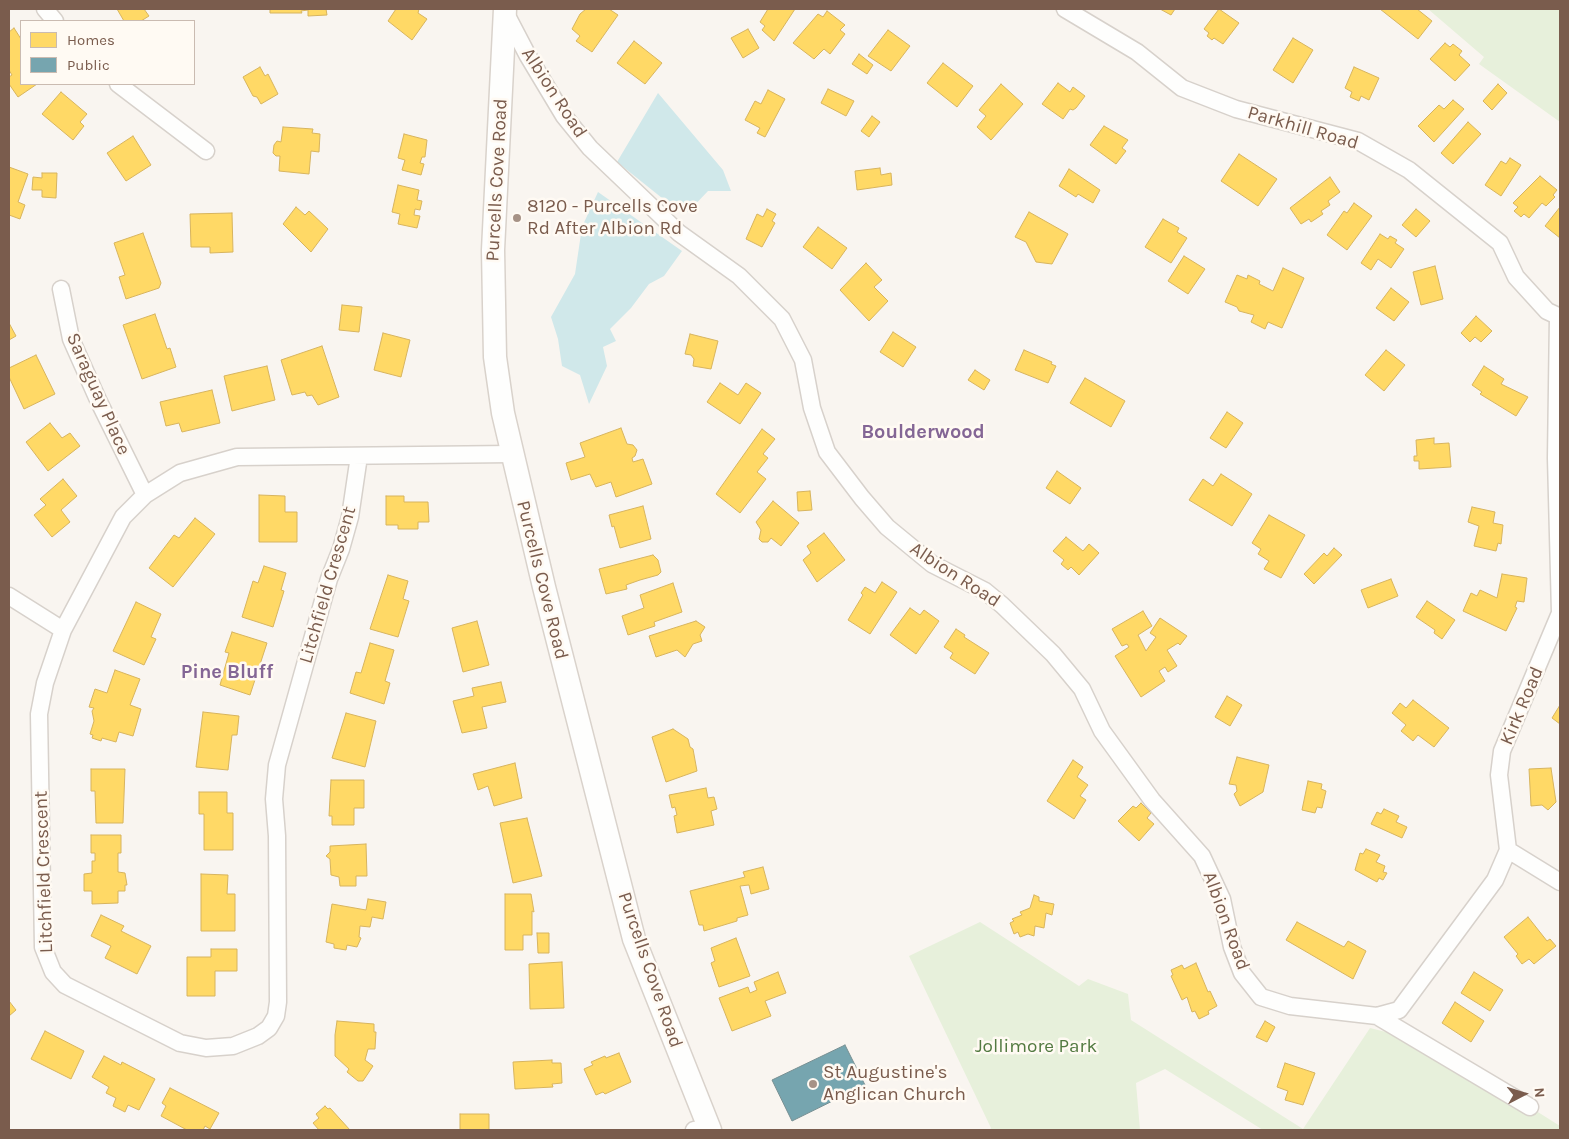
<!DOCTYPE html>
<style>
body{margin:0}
#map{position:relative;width:1569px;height:1139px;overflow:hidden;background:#f9f5f0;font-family:Karla,sans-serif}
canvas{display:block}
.frame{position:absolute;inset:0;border:10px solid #7a5c4d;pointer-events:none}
.legend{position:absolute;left:20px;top:20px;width:175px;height:65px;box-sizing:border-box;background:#fffaf3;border:1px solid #cabbb1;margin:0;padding:6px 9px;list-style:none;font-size:15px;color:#7a5c4d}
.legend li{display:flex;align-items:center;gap:10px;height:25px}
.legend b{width:25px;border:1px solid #cabbb1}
.north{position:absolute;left:1499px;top:1069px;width:50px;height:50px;-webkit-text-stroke:4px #fffaf3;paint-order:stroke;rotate:85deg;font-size:14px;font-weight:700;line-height:20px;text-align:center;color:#7a5c4d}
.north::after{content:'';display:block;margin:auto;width:18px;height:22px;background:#7a5c4d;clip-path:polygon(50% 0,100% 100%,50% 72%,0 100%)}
</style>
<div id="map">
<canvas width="1569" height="1139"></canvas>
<div class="frame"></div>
<ul class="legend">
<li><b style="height:14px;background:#ffd966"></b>Homes</li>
<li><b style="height:14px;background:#76a5af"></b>Public</li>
</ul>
<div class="north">N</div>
</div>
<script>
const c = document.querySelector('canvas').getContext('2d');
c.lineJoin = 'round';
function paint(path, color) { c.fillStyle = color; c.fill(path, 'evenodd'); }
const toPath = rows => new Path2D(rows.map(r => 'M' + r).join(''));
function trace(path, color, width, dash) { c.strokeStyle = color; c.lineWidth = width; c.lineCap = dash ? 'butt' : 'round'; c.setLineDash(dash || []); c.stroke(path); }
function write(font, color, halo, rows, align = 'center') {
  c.font = font + ' Karla,sans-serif'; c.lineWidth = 5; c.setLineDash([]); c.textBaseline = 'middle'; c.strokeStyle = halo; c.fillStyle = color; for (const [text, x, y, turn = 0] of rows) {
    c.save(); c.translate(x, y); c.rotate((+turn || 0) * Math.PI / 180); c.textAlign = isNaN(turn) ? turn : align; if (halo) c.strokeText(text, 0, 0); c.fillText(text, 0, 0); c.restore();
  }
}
paint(toPath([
 [1428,9,1560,9,1560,122,1479,64,1484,57],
 [980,922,1079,986,1088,979,1128,994,1131,1020,1303,1129,1370,1028,1390,1033,1446,1054,1560,1126,1560,1130,1263,1130,1165,1069,1136,1083,1140,1130,990,1130,991,1128,909,956]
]), '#e7f0db');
paint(toPath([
 [658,93,723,170,731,191,708,191,688,212,672,206,617,162],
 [598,192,682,251,664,276,649,284,631,308,610,329,616,341,603,347,607,366,589,404,580,375,562,366,558,339,551,317,575,274,582,227]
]), '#d0e8ea');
const homes = toPath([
 [117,9,144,9,149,16,141,21,124,21,117,9],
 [270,9,326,9,327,15,308,16,308,10,301,11,302,13,270,13,270,9],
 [396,9,419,9,418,13,427,19,412,40,388,21,396,9],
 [586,9,609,9,618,15,592,52,576,41,580,36,572,29,580,14,586,9],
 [768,9,795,9,774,41,762,30,765,26,760,22,768,9],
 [1160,9,1175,9,1171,15,1160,9],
 [1219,9,1239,23,1223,44,1214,38,1212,40,1207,36,1209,33,1204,29,1219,9],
 [1380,9,1417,9,1432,21,1418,39,1380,9],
 [827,11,845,25,840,30,845,34,830,54,824,49,814,59,793,43,818,14,823,17,827,11],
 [14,28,21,39,21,84,37,84,18,97,9,84,9,77,12,75,9,70,9,32,14,28],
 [748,29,759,48,743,58,731,38,748,29],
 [888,30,910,46,891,71,868,56,888,30],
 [1293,38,1313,50,1293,83,1273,70,1293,38],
 [634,41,662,63,645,84,617,63,634,41],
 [1445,43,1450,47,1453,44,1462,51,1459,55,1470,65,1455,81,1430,59,1445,43],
 [859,54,873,65,867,74,852,64,859,54],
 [943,63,973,86,957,107,927,83,943,63],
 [260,67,265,76,268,74,278,94,261,104,257,97,253,96,243,77,260,67],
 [1354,67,1379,78,1369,100,1361,96,1359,101,1350,97,1352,92,1345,88,1354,67],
 [1058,83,1070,92,1073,87,1085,96,1076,108,1073,110,1070,109,1063,119,1042,104,1058,83],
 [1001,84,1023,104,991,140,977,127,986,116,979,110,1001,84],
 [1498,84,1507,93,1492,110,1483,101,1498,84],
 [828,89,854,101,846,116,821,103,828,89],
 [768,90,785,99,765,137,757,133,760,128,745,120,755,101,761,104,768,90],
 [61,92,87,114,80,122,84,126,73,140,42,114,61,92],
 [1453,100,1464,109,1434,142,1418,126,1439,105,1444,109,1453,100],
 [872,116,880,122,869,137,861,131,872,116],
 [1468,122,1481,134,1453,164,1441,153,1468,122],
 [1104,126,1128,140,1122,148,1126,151,1116,164,1090,145,1104,126],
 [283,127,313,129,312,133,320,134,319,152,311,151,309,174,279,171,280,156,276,156,273,153,274,145,277,141,281,142,283,127],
 [404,134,427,140,425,157,422,157,420,163,424,164,421,175,402,170,405,160,398,158,404,134],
 [133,136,151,165,126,181,107,153,133,136],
 [1239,154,1277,179,1258,206,1221,181,1239,154],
 [1510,158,1521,165,1501,196,1485,185,1501,161,1506,164,1510,158],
 [9,167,28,174,18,202,25,205,20,219,9,215,9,167],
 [880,168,881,175,891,173,892,185,857,190,855,171,880,168],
 [1069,169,1100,190,1093,203,1078,194,1076,197,1059,186,1069,169],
 [42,173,57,173,56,198,42,197,42,190,32,190,33,177,42,178,42,173],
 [1540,176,1557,190,1553,195,1555,197,1546,206,1542,203,1529,218,1524,214,1521,217,1514,211,1518,207,1513,203,1540,176],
 [1330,177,1340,192,1328,201,1330,205,1321,211,1323,214,1311,222,1309,219,1301,224,1290,208,1330,177],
 [398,185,419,190,417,200,422,201,420,210,415,209,414,215,420,216,417,228,398,224,400,214,392,212,398,185],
 [1354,203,1372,216,1347,250,1327,235,1344,211,1347,213,1354,203],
 [296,207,305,215,309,211,328,229,311,252,283,224,296,207],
 [1560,207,1560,238,1545,226,1560,207],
 [767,209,776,214,772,221,775,223,762,247,746,239,757,214,763,217,767,209],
 [1416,209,1430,221,1416,237,1402,225,1416,209],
 [1029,212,1068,234,1052,264,1036,262,1026,242,1015,237,1029,212],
 [232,213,233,252,210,253,210,247,191,247,190,214,232,213],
 [1163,219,1179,228,1177,232,1187,238,1171,263,1145,247,1163,219],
 [818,227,847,248,832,269,803,247,818,227],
 [143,233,161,283,159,288,126,299,119,277,125,275,114,243,143,233],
 [1380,234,1388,239,1390,236,1397,240,1395,243,1404,249,1391,268,1378,259,1371,270,1361,263,1380,234],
 [1184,256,1205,269,1188,294,1168,281,1184,256],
 [866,263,882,280,874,287,888,301,869,321,840,290,866,263],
 [1435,266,1443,299,1421,305,1413,272,1435,266],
 [1283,268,1304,278,1282,328,1268,322,1265,329,1251,322,1254,315,1239,311,1237,307,1225,302,1237,275,1247,279,1248,275,1260,281,1259,284,1273,291,1283,268],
 [1391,288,1409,302,1394,321,1376,308,1391,288],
 [342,305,362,307,359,332,339,330,342,305],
 [155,314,167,349,170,348,176,367,142,379,123,325,155,314],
 [1476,316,1492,331,1481,342,1475,337,1470,342,1461,333,1476,316],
 [9,323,16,336,9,340,9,323],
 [893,332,916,347,903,367,880,352,893,332],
 [383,333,410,340,401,377,374,370,383,333],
 [690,334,718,341,711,369,693,366,694,359,691,355,685,354,690,334],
 [322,346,339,397,318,405,312,395,307,396,305,392,292,395,281,360,322,346],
 [1024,350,1052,362,1051,364,1056,366,1048,383,1015,370,1024,350],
 [1386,350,1405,365,1384,391,1365,375,1386,350],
 [36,355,55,394,24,409,9,377,9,368,36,355],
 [267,366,275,400,232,411,224,376,267,366],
 [1484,366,1504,379,1501,384,1528,397,1516,416,1480,394,1482,392,1472,385,1484,366],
 [975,370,990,380,984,390,968,380,975,370],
 [1085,378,1125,401,1111,427,1070,403,1085,378],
 [720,383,738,395,746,383,761,393,740,424,707,402,720,383],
 [212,390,220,423,182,432,179,423,166,426,160,402,212,390],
 [1227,412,1243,423,1226,448,1210,438,1227,412],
 [50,423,62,438,70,433,80,446,48,471,26,442,50,423],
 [621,428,627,444,633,445,637,450,635,456,632,458,633,462,643,459,652,484,616,497,611,482,596,487,590,474,571,480,566,463,585,457,580,443,621,428],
 [762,429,775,439,763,454,768,458,757,472,766,479,740,513,716,494,762,429],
 [1434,438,1434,444,1449,443,1451,467,1419,469,1419,461,1414,461,1414,456,1417,456,1416,440,1434,438],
 [1057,471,1081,488,1070,504,1046,488,1057,471],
 [1221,474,1252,494,1232,526,1189,500,1203,479,1213,486,1221,474],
 [63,479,77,496,61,510,70,522,52,537,34,515,46,505,40,499,63,479],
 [810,491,812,510,798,511,797,492,810,491],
 [259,495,285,496,285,512,297,512,297,542,259,542,259,495],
 [386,496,404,496,404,502,428,502,429,522,418,522,418,529,398,529,398,525,386,525,386,496],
 [773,501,799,523,781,546,771,538,768,542,762,542,759,539,761,530,756,522,773,501],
 [643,506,651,539,620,548,614,526,612,527,609,515,643,506],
 [1472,507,1495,512,1493,523,1503,525,1501,544,1498,543,1496,551,1474,546,1479,526,1468,522,1472,507],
 [1269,515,1305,535,1281,578,1264,569,1269,561,1258,554,1261,549,1252,543,1269,515],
 [195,518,215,534,173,587,149,568,174,535,179,538,195,518],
 [824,533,845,560,817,582,803,560,811,553,807,546,824,533],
 [1066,537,1083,551,1089,544,1099,553,1079,575,1071,567,1068,570,1061,564,1064,560,1053,551,1066,537],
 [1334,548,1342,555,1314,584,1304,574,1324,553,1327,556,1334,548],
 [653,555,658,560,661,572,658,575,640,580,626,585,627,589,606,594,599,569,653,555],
 [264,566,286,573,281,590,284,591,273,627,242,617,253,581,258,583,264,566],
 [1502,574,1527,578,1524,602,1517,601,1515,607,1517,608,1506,631,1463,611,1471,593,1477,596,1480,590,1497,598,1502,574],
 [388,575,408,581,403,599,409,601,398,637,370,629,388,575],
 [1391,579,1398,596,1368,608,1361,590,1391,579],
 [882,582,897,592,870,634,848,620,863,595,861,593,865,587,875,593,882,582],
 [673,583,682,612,654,622,655,626,628,635,622,616,644,608,640,595,673,583],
 [1427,601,1455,620,1442,639,1434,633,1435,630,1416,617,1427,601],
 [136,602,161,614,151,637,156,639,144,665,113,651,136,602],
 [910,608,920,615,924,610,939,621,916,654,890,635,910,608],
 [1143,611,1152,626,1138,635,1146,651,1156,637,1150,633,1160,618,1187,636,1180,645,1178,643,1167,650,1177,666,1168,672,1165,667,1159,671,1165,681,1141,697,1115,656,1129,647,1127,644,1122,646,1112,629,1143,611],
 [477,621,489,665,463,672,452,628,477,621],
 [696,621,705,627,700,635,702,641,693,644,685,657,677,650,656,657,649,636,696,621],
 [956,629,965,635,964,637,989,653,975,674,950,658,953,653,944,647,956,629],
 [232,632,267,643,250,695,220,685,229,653,225,652,232,632],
 [370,643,394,650,385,681,390,683,384,704,350,693,356,672,361,673,370,643],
 [115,670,140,679,130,705,141,709,133,736,119,732,116,742,102,738,101,741,92,738,93,735,90,734,94,721,92,711,94,708,89,707,95,689,107,693,115,670],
 [501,682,506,702,482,707,487,728,462,733,453,701,474,696,472,688,501,682],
 [1227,696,1242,705,1230,726,1215,717,1227,696],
 [1413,700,1449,728,1434,747,1418,735,1413,741,1401,731,1406,725,1392,713,1400,703,1406,708,1413,700],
 [1560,705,1560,724,1552,718,1560,705],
 [203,712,239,716,237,735,232,735,228,770,196,767,203,712],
 [346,713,376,721,365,767,332,758,346,713],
 [673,729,688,739,690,747,693,749,697,771,666,782,652,737,673,729],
 [1237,757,1269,765,1263,792,1240,806,1234,794,1237,791,1236,785,1229,784,1237,757],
 [1073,760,1083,767,1077,777,1088,785,1080,796,1086,800,1074,819,1047,801,1073,760],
 [515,763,522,798,494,806,488,786,478,790,473,774,515,763],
 [1551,768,1556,802,1548,810,1542,805,1531,806,1529,769,1551,768],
 [91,769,125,769,123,823,96,823,95,791,91,791,91,769],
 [331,780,364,780,364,808,354,808,354,825,332,825,332,816,329,816,331,780],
 [1308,781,1322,784,1321,789,1326,791,1322,808,1317,807,1315,813,1302,810,1308,781],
 [706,788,708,798,714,797,717,809,711,811,714,825,677,833,674,816,677,815,675,807,672,808,669,795,706,788],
 [199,792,227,792,227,813,233,813,233,850,204,850,204,814,199,814,199,792],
 [1141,803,1151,813,1147,818,1154,824,1139,841,1118,821,1133,806,1136,808,1141,803],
 [1384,809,1399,816,1396,822,1407,827,1402,838,1371,824,1377,812,1381,814,1384,809],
 [527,818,542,876,513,883,500,823,527,818],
 [91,835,121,835,121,853,118,853,118,872,125,873,127,885,125,885,125,891,118,891,118,903,92,904,92,891,84,891,84,874,92,873,92,861,95,861,95,853,91,853,91,835],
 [366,844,367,876,356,876,356,886,340,886,339,877,331,875,330,859,326,856,330,852,330,846,366,844],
 [1366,849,1380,855,1376,862,1385,866,1383,872,1387,873,1383,880,1379,878,1377,882,1355,870,1360,853,1363,854,1366,849],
 [763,867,769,889,751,894,749,885,740,886,748,915,737,918,737,921,704,931,703,925,699,925,690,891,745,877,743,872,763,867],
 [201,874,228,875,227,894,235,894,235,931,201,931,201,874],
 [505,894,531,894,534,912,532,911,532,935,523,935,523,950,505,950,505,894],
 [1034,895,1039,897,1039,901,1054,904,1052,915,1046,913,1044,928,1035,926,1034,936,1028,934,1020,937,1018,932,1014,934,1010,923,1014,921,1012,919,1022,915,1020,912,1030,908,1034,895],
 [368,899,386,902,383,919,372,917,370,927,360,926,359,937,361,938,357,947,347,945,346,950,334,948,334,944,326,942,332,904,366,910,368,899],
 [101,915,124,926,121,931,151,946,137,974,105,958,111,946,91,936,101,915],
 [1528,917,1547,941,1550,939,1556,946,1534,964,1529,959,1522,964,1516,956,1518,954,1504,937,1528,917],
 [1297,922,1344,947,1348,941,1366,951,1353,979,1286,940,1297,922],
 [537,933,549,933,549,953,538,953,537,933],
 [736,938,750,976,719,987,711,963,715,961,711,948,736,938],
 [211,949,237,949,237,971,215,971,215,996,187,996,187,957,211,957,211,949],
 [562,962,564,1008,530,1009,529,964,562,962],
 [1196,963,1208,992,1210,991,1217,1006,1208,1011,1209,1014,1199,1019,1195,1011,1192,1012,1187,997,1182,1000,1171,976,1173,975,1171,970,1182,965,1184,969,1196,963],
 [778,972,786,993,765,1001,771,1016,732,1031,719,998,748,987,750,993,757,990,754,982,778,972],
 [1474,972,1503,990,1490,1011,1461,993,1474,972],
 [9,1001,16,1010,9,1016,9,1001],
 [1455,1002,1484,1021,1471,1042,1442,1023,1455,1002],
 [337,1021,374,1024,374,1032,376,1032,375,1049,368,1049,365,1060,373,1066,363,1081,358,1081,347,1072,349,1069,335,1056,335,1035,337,1021],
 [1265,1021,1275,1027,1267,1042,1256,1037,1265,1021],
 [45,1031,84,1051,71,1079,31,1059,45,1031],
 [619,1053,631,1082,605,1094,603,1092,596,1095,584,1069,593,1065,591,1062,605,1056,606,1058,619,1053],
 [104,1056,121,1065,122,1062,155,1079,139,1110,128,1105,125,1112,113,1106,116,1098,106,1093,109,1087,92,1077,104,1056],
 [552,1060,552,1063,561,1063,562,1083,552,1084,553,1087,515,1089,513,1062,552,1060],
 [1285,1063,1315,1073,1303,1105,1285,1100,1288,1091,1277,1087,1285,1063],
 [170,1088,219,1113,210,1129,205,1126,203,1130,187,1130,161,1116,166,1106,162,1103,170,1088],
 [325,1106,328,1109,330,1108,350,1130,319,1130,313,1123,319,1118,316,1114,325,1106],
 [460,1114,489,1114,489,1130,460,1130,460,1114]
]);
paint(homes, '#ffd966');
trace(homes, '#d7b45e', 1);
const public = toPath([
 [845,1045,865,1085,792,1121,772,1080,845,1045]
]);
paint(public, '#76a5af');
trace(public, '#778f92', 1);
const minor = toPath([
 [45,9,55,21],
 [1065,9,1137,52,1182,88,1236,109,1358,141,1409,170,1500,243,1516,277,1547,311,1560,317],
 [505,12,528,56,564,116,590,148,679,233,739,276,782,319,803,360,812,408,827,452,862,498,887,527,932,564,985,591,1002,605,1053,654,1082,689,1102,731,1152,800,1202,856,1222,899,1232,947,1242,973,1261,997,1290,1006,1377,1016,1530,1107],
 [118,84,206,151],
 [61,289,71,339,99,402,145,495],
 [359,456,350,517,341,549,329,579,277,765,274,799,277,836,278,1002,276,1016,269,1028,258,1036,233,1046,206,1048,180,1043,65,985,53,972,43,947,39,714,45,683,63,630,123,517,145,495,180,473,237,457,512,454],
 [9,596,63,630],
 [1508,850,1560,882],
 [1377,1016,1399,1010,1495,880,1508,850,1499,775,1502,751,1560,613,1556,458,1558,316],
 [694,1130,709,1128]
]);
const secondary = toPath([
 [505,9,493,250,495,357,503,413,544,587,634,939,710,1130]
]);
trace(minor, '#d7d1cb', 19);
trace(secondary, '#d9d2cb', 25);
trace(minor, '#fefefd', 16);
trace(secondary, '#fefefd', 22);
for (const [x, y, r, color] of [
 [517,218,5,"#a69286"],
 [813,1084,5,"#a69286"]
]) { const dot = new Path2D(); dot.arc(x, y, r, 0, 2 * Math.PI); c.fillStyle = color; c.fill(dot); trace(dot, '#fffaf3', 2); }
write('19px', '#7a5c4d', '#fffaf3', [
 ["Albion Road",554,93,57],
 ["Parkhill Road",1303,128,16],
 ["Purcells Cove Road",497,180,-87],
 ["Saraguay Place",98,394,66],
 ["Albion Road",955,575,33],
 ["Purcells Cove Road",542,580,76],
 ["Litchfield Crescent",328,585,-74],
 ["Kirk Road",1522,706,-67],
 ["Litchfield Crescent",44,872,-92],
 ["Albion Road",1226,921,70],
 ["Purcells Cove Road",650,970,71]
]);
write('19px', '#7a5c4d', '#fffaf3', [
 ["8120 - Purcells Cove",527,207],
 ["Rd After Albion Rd",527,229],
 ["St Augustine's",823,1073],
 ["Anglican Church",823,1095]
], 'left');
write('19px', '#537a41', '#fffaf3', [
 ["Jollimore Park",1036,1047]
]);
write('bold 20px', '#846695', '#fffaf3', [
 ["Boulderwood",923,432],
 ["Pine Bluff",227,672]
]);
</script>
